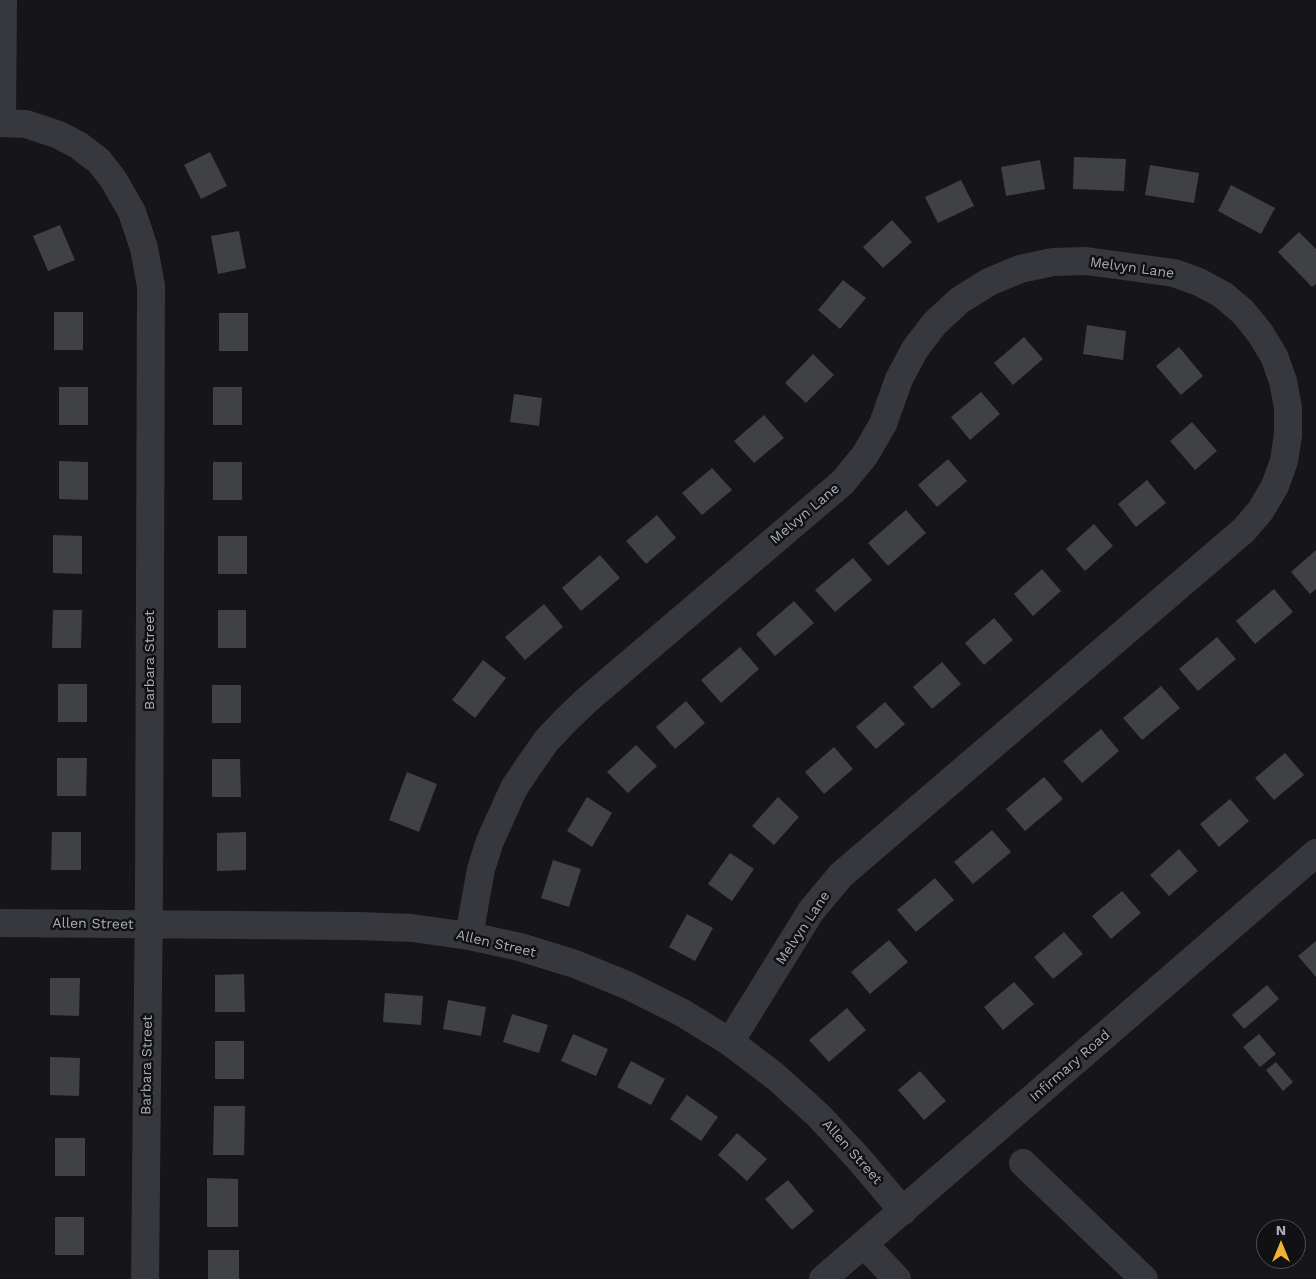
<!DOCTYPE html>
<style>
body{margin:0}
#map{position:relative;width:1316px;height:1279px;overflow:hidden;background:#161618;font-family:"Work Sans",sans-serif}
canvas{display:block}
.north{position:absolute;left:1256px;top:1219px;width:50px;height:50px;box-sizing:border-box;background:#111113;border:1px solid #4d4f55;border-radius:50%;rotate:0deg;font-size:14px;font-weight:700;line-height:20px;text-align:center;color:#a8adb8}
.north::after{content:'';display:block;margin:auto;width:18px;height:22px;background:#f2b134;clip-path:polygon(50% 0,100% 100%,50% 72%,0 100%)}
</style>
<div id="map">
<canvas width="1316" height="1279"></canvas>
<div class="north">N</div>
</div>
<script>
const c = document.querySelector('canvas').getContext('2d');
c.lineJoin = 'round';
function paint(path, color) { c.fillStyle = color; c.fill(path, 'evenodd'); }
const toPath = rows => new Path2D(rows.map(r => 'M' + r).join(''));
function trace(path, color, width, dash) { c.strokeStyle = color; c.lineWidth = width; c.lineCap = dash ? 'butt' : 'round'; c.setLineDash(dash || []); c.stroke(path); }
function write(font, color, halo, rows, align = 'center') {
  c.font = font + ' "Work Sans",sans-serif'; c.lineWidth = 5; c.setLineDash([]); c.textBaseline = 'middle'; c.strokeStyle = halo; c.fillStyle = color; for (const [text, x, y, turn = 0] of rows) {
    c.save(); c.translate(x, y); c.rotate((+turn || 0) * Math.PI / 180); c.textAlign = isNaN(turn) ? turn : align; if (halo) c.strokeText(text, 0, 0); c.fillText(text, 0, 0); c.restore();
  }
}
paint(toPath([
 [210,152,227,186,201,199,184,165],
 [1074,157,1126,159,1124,191,1073,189],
 [1040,160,1045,189,1006,196,1001,167],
 [1150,165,1199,173,1194,203,1145,195],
 [961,180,974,206,938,223,925,197],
 [1231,185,1275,208,1261,234,1218,211],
 [892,220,912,242,883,268,863,247],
 [60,225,75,260,48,271,33,236],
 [239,231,246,268,218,274,211,236],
 [1299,232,1316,249,1316,284,1312,287,1278,252],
 [843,280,866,298,840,329,818,310],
 [54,312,83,312,83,350,54,350],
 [219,313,248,313,248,351,219,351],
 [1087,325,1126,331,1123,360,1083,354],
 [1024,337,1043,359,1013,385,994,363],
 [1179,347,1203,376,1181,395,1156,366],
 [813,354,834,375,806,403,785,383],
 [59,387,88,387,88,425,59,425],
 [213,387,242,387,242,425,213,425],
 [981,392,1000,414,970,440,951,417],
 [514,394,542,398,539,426,510,422],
 [764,415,784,438,754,463,734,441],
 [1192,422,1217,451,1195,470,1170,441],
 [948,459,967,481,937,507,918,485],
 [59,461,88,462,88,500,59,499],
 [213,462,242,462,242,500,213,500],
 [712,468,732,490,702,515,682,493],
 [1147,480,1166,503,1136,527,1118,504],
 [906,510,926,533,888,566,868,543],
 [657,515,676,538,646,564,626,541],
 [1094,524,1113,546,1085,571,1066,549],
 [53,535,82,536,82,574,53,573],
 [218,536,247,536,247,574,218,574],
 [1316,550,1316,589,1310,594,1291,572],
 [600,555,620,578,581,611,562,588],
 [853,558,872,580,835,612,815,590],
 [1042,569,1061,591,1033,616,1014,594],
 [1274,589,1293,612,1255,644,1236,621],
 [794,601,814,623,775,656,756,634],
 [544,604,563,627,525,660,505,637],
 [53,610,82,610,81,648,52,648],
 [218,610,246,610,246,648,218,648],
 [994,618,1013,640,984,665,965,643],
 [1217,637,1236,659,1198,691,1179,669],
 [740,647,759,669,721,703,701,680],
 [483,660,506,678,475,718,452,700],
 [942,662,961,684,932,709,913,687],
 [58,684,87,684,87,722,58,722],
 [212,685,241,685,241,723,212,723],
 [1161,686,1180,708,1142,740,1123,718],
 [686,701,705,723,675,749,656,727],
 [885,702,905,724,876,749,856,727],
 [1101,729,1119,751,1082,783,1063,761],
 [636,745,657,766,628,793,607,772],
 [834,747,853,769,824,794,805,772],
 [1285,753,1304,775,1274,800,1255,778],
 [57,758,87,758,86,796,57,796],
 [212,759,240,759,241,797,212,797],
 [407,772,437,784,419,832,389,820],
 [1044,777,1063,799,1025,831,1006,809],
 [587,797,612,813,592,847,567,831],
 [778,797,799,817,774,845,752,826],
 [1230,799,1249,821,1219,847,1200,824],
 [992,830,1011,852,973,884,954,862],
 [52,832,81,832,81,870,51,870],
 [246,832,246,870,217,871,217,833],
 [1179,849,1198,871,1169,896,1150,875],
 [730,853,754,869,732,901,708,884],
 [553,860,581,869,569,907,541,898],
 [935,878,954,900,916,932,897,910],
 [1122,891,1141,913,1111,939,1092,916],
 [687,914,713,928,695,961,669,947],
 [1064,932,1083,954,1053,979,1034,957],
 [889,940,908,962,870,994,851,972],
 [1316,941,1316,977,1298,956],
 [244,974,245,1012,215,1012,215,975],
 [50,978,80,978,79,1016,50,1015],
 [1014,982,1034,1004,1003,1030,984,1007],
 [1267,985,1279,999,1244,1029,1232,1015],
 [385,993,423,996,421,1025,383,1022],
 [448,1000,486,1007,481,1036,443,1029],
 [847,1008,866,1030,829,1062,809,1040],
 [512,1014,548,1025,539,1053,503,1042],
 [573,1034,608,1049,596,1076,561,1061],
 [1259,1034,1276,1054,1260,1067,1243,1047],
 [215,1041,244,1041,244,1079,215,1079],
 [50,1057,80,1058,79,1096,50,1095],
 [631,1061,665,1079,651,1105,617,1087],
 [1276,1062,1293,1082,1283,1091,1266,1070],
 [920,1071,946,1101,924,1120,898,1090],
 [687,1095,718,1117,701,1141,670,1119],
 [214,1106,245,1106,244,1155,213,1155],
 [737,1133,767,1159,747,1181,718,1155],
 [55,1138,85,1138,85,1176,55,1176],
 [207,1178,238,1179,238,1227,207,1227],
 [788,1180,814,1211,792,1230,765,1199],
 [55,1217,84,1217,84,1255,55,1255],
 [208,1250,239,1250,239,1279,208,1279]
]), '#404145');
trace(toPath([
 [0,123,26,124,59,135,78,145,99,161,113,179,132,212,144,248,151,286,149,891,145,1279],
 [2,123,3,0],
 [0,923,358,926,412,928,469,936,520,947,575,964,629,986,681,1012,730,1042,776,1077,819,1116,858,1158,903,1211],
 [469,936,481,869,490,841,514,788,530,764,547,740,567,719,588,699,843,482,865,455,883,424,899,379,915,349,935,323,960,300,989,282,1020,269,1053,262,1086,261,1174,273,1199,282,1223,295,1243,312,1260,333,1274,356,1283,381,1288,408,1288,435,1284,461,1275,486,1261,510,1244,530,841,875,811,911,730,1042],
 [1023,1163,1144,1279],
 [864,1244,897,1279],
 [823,1279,1316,853]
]), '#37383d', 28);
write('14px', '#a8adb8', '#111113', [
 ["Melvyn Lane",1132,268,8],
 ["Melvyn Lane",805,514,-40],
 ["Barbara Street",150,660,-90],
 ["Allen Street",93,924,1],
 ["Melvyn Lane",803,928,-56],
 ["Allen Street",496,944,13],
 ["Barbara Street",147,1065,-89],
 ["Infirmary Road",1070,1066,-41],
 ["Allen Street",852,1152,48]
]);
</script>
